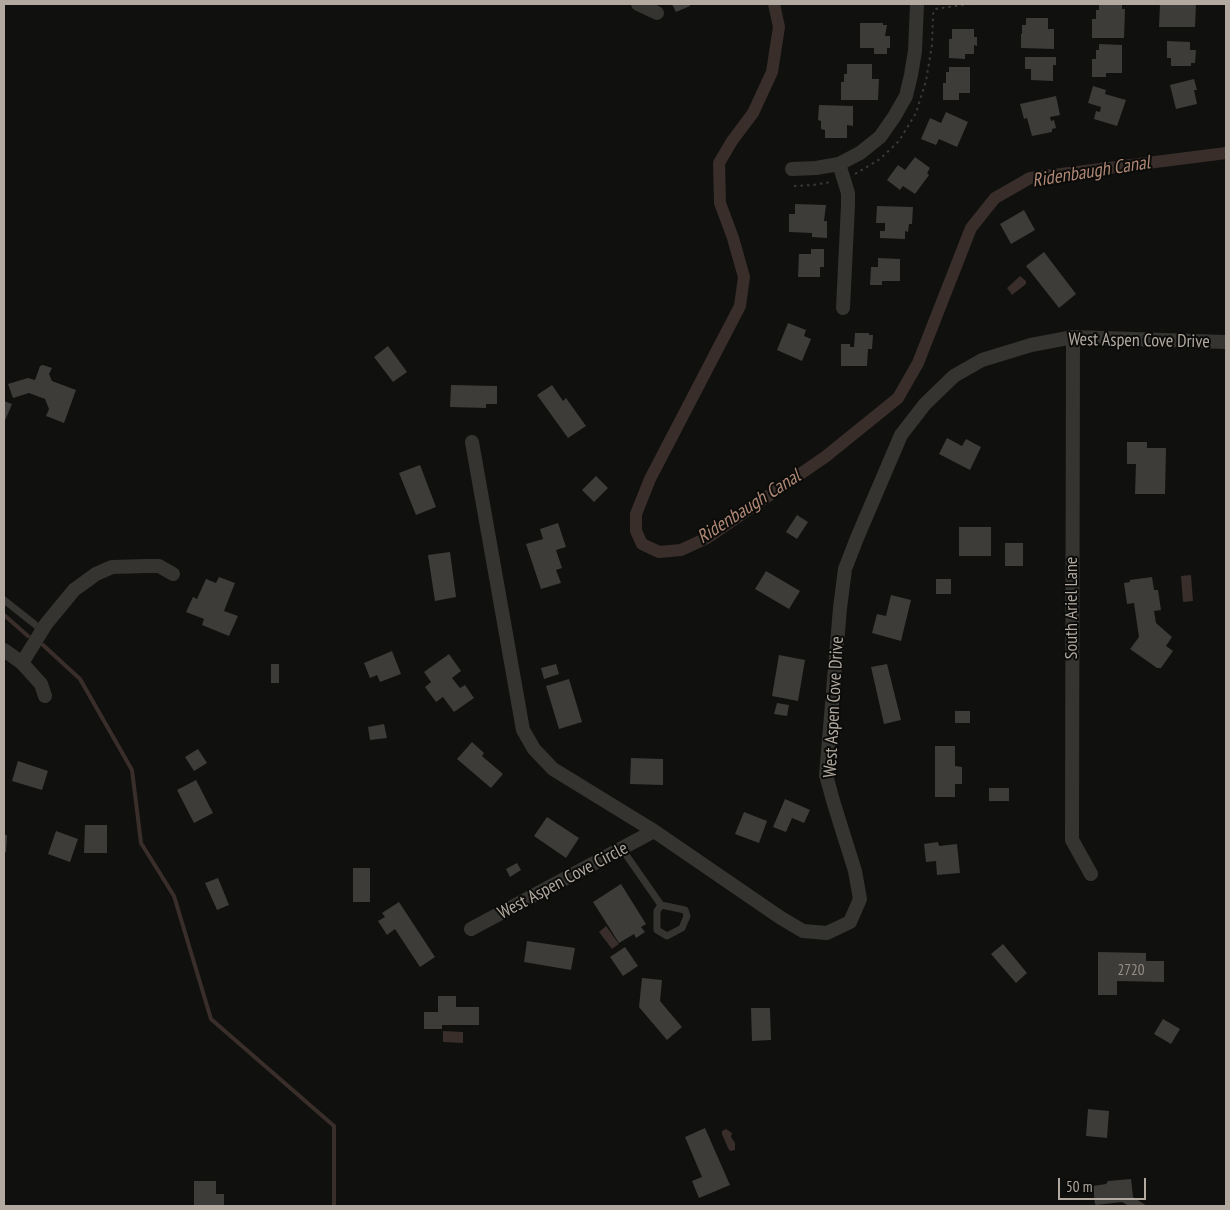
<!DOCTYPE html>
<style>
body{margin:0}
#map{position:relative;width:1230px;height:1210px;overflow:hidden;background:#10100f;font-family:"PT Sans Narrow",sans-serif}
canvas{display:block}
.frame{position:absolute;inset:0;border:5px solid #b2aaa0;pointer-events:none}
.scale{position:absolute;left:1058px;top:1178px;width:88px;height:22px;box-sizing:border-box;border:2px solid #b2aaa0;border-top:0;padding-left:6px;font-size:15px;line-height:18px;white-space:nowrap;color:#b2aaa0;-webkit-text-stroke:4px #0b0b0a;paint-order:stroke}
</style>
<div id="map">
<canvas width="1230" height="1210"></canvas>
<div class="frame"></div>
<div class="scale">50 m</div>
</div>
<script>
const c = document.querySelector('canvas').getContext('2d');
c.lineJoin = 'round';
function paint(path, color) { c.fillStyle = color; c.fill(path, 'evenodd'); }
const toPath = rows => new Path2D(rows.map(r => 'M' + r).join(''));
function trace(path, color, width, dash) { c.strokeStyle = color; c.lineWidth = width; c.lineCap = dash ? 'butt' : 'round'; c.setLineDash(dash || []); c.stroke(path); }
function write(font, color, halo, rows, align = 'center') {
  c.font = font + ' "PT Sans Narrow",sans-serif'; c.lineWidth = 4; c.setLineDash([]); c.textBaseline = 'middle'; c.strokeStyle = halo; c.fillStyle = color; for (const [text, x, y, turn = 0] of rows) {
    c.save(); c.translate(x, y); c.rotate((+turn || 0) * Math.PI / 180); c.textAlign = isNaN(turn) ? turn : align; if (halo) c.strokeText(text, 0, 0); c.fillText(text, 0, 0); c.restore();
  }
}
paint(toPath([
 [1020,276,1026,281,1026,284,1012,295,1007,288],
 [1191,575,1193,601,1183,602,1181,576],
 [606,926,619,944,612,949,599,932],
 [443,1031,463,1032,463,1043,443,1042],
 [726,1129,732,1133,731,1137,735,1143,735,1150,730,1151,728,1148,722,1134,722,1131]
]), '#392e29');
trace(toPath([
 [4,615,28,636],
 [43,645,80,679,132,770,141,843,174,896,211,1019,334,1126,334,1206]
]), '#392e29', 4);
trace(toPath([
 [774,4,779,27,772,72,753,113,732,141,719,163,720,203,733,238,744,277,740,306,650,479,636,514,636,531,642,544,659,552,681,550,707,538,825,457,898,398,918,363,971,228,995,198,1030,178,1226,153]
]), '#392e29', 12);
paint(toPath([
 [672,4,689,4,690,6,676,12],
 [1099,4,1122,4,1122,9,1125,9,1124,38,1092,38,1092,19,1096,19,1096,10,1099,10],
 [1160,4,1196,4,1195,27,1159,27],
 [1026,18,1048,18,1048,29,1054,29,1054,49,1021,48,1021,34,1022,34,1022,25,1026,25],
 [860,23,883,23,883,25,887,25,885,36,890,36,890,48,887,48,887,54,874,54,874,48,860,48],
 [952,29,974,29,974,37,977,37,977,46,974,45,974,54,965,54,965,59,949,58,949,39,952,39],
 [1167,41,1190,42,1190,50,1196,50,1195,63,1191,63,1191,66,1171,66,1171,58,1167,58],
 [1099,44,1122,45,1122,73,1106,73,1106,77,1092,77,1092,59,1096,59,1096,50,1099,50],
 [1025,57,1056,57,1056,65,1053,65,1053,81,1031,80,1031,69,1025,69],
 [847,64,872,64,872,79,879,79,878,100,841,100,841,82,844,82,844,74,847,74],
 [949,67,970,67,970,93,959,93,959,100,943,100,943,83,946,83,946,72,949,72],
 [1194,79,1197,90,1194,90,1197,104,1176,109,1170,85],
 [1093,86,1106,90,1105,94,1126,100,1117,126,1094,119,1096,111,1100,112,1101,107,1088,103],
 [1056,96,1060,115,1050,117,1051,121,1054,120,1056,128,1052,129,1052,132,1032,136,1027,118,1024,119,1020,104],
 [819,105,853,106,853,126,847,125,847,138,825,138,825,130,821,129,821,121,818,120],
 [946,112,968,122,957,147,939,139,936,145,921,139,930,118,941,123],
 [915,157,930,168,927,173,929,175,915,194,903,186,900,190,887,180,898,165,905,170],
 [795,204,826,205,824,221,827,221,827,238,812,237,812,233,789,232,789,214,795,214],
 [877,206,913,207,912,224,909,224,908,232,905,231,905,239,880,238,880,231,885,231,885,223,876,223],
 [1024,210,1035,230,1011,244,1000,224],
 [811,249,824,249,824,267,820,267,820,277,798,277,799,254,811,254],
 [1044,252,1076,294,1059,308,1026,266],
 [878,258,900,259,900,281,882,281,882,285,870,285,871,267,878,267],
 [788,323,806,330,804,336,811,339,802,361,777,350],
 [855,333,869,333,869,335,873,335,872,349,868,349,867,366,841,366,841,344,850,344,850,347,854,347],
 [388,346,407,372,393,382,374,357],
 [43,365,52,368,49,374,52,381,76,390,64,423,46,416,49,409,45,399,29,393,13,398,8,384,28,378,35,380,40,366],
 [451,385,497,386,497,404,486,404,486,408,450,407],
 [552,385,563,401,566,398,586,426,568,438,537,395],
 [4,401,12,404,4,423],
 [947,438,962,446,966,439,981,447,970,470,939,454],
 [1127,442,1147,442,1147,448,1166,448,1165,494,1135,494,1136,464,1127,464],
 [420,465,436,507,416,515,399,473],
 [596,476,608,488,594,502,582,490],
 [797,515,808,522,797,539,786,532],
 [558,523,566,547,556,550,562,568,556,570,561,583,541,589,526,544,543,539,540,529],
 [959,527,991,527,991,556,959,556],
 [1005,543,1023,543,1023,566,1005,566],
 [450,552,456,597,435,601,428,555],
 [766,571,800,591,789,609,755,589],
 [219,577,235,583,224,611,238,616,229,636,202,625,204,619,186,612,193,597,197,599,206,579,216,583],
 [1152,577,1154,590,1158,590,1161,610,1154,611,1156,623,1172,637,1166,646,1173,651,1161,668,1157,668,1130,649,1139,637,1134,603,1127,604,1124,583,1130,582,1130,580],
 [936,579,951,579,951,594,936,594],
 [891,595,911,600,901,641,872,633,877,614,886,616],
 [392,651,401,674,380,682,377,675,370,678,364,663],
 [449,654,461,671,452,678,460,688,465,685,474,698,454,712,443,697,436,702,425,687,431,682,424,672],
 [779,655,805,660,798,701,772,696],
 [271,664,279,664,279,683,271,683],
 [556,664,559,674,544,679,541,668],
 [887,664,901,720,884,724,871,667],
 [569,679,582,722,559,729,546,686],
 [777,703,789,705,787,716,774,714],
 [955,711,970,711,970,723,955,723],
 [384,724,387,738,370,740,368,727],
 [472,742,484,753,482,756,503,774,491,788,457,759],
 [935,746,955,746,955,766,962,767,962,784,955,784,955,797,935,797],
 [198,749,207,763,194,771,185,757],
 [631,758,663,759,663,785,630,784],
 [18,761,48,771,42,790,12,781],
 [196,780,213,813,194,823,177,790],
 [989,788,1009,788,1009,801,989,801],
 [785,799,810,810,804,823,792,818,786,832,773,827],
 [744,812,767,821,759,843,735,834],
 [547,817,579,838,566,858,534,836],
 [85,825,107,825,107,853,84,853],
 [56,831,78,839,70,862,48,854],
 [4,835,7,835,6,852,4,852],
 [938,842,939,846,957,844,960,873,937,875,936,861,926,862,924,844],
 [517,863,521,870,510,877,506,869],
 [353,868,370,868,370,902,353,902],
 [218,878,229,905,217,910,205,883],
 [621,884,646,924,641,927,645,932,636,938,634,934,619,943,593,902],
 [399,902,435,957,420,967,395,929,387,935,378,921,385,917,382,913],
 [527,941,575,948,571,970,524,962],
 [1003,944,1027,973,1016,983,991,954],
 [625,947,638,966,623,976,610,957],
 [1098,952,1146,953,1146,961,1164,961,1164,982,1117,981,1117,995,1098,995],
 [642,978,662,980,660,1001,682,1027,667,1040,639,1007],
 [438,996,456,996,456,1007,479,1007,479,1025,442,1025,442,1029,424,1029,424,1012,438,1012],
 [751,1008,770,1008,771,1040,752,1041],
 [1163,1019,1180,1029,1171,1044,1154,1034],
 [1088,1109,1109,1111,1107,1138,1086,1136],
 [705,1128,730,1185,699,1198,692,1181,702,1177,685,1137],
 [1131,1179,1133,1197,1147,1206,1129,1206,1122,1202,1096,1205,1095,1204,1093,1186,1106,1184,1108,1181],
 [194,1181,216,1181,216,1194,224,1194,224,1206,194,1206]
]), '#3e3c39');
trace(toPath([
 [855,174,880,159,899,141,916,113,926,81,932,45,933,14,935,9,969,4],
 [794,186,813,185,831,182]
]), '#3c3a36', 2, [2.5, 4]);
trace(toPath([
 [4,600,42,630],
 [622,849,661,905,685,910,687,916,682,928,667,936,657,930,657,911,661,905]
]), '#353430', 7);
trace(toPath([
 [638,4,657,13],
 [839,164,848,193,848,205,843,308],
 [792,169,816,168,839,164,860,153,880,137,894,117,906,96,911,75,915,51,917,4],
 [1073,337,1072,840,1091,874],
 [472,442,523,730,534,749,553,769,654,831,781,918,803,931,827,933,850,922,860,899,855,871,834,804,826,775,840,608,845,569,857,538,901,435,925,404,954,376,982,360,1031,345,1073,337,1226,342],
 [4,650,22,663,41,684,45,696],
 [22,663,46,624,74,590,96,574,112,567,147,566,159,566,173,574],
 [471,929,654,831]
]), '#353430', 14);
write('15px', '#958e86', null, [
 ["2720",1131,971]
]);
write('18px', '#b2aaa0', '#0b0b0a', [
 ["West Aspen Cove Drive",1139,341,1],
 ["South Ariel Lane",1072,608,-90],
 ["West Aspen Cove Drive",834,707,-87],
 ["West Aspen Cove Circle",563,881,-28]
]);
write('italic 19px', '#af8875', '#0b0b0a', [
 ["Ridenbaugh Canal",1091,172,-9],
 ["Ridenbaugh Canal",749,507,-33]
]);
</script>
